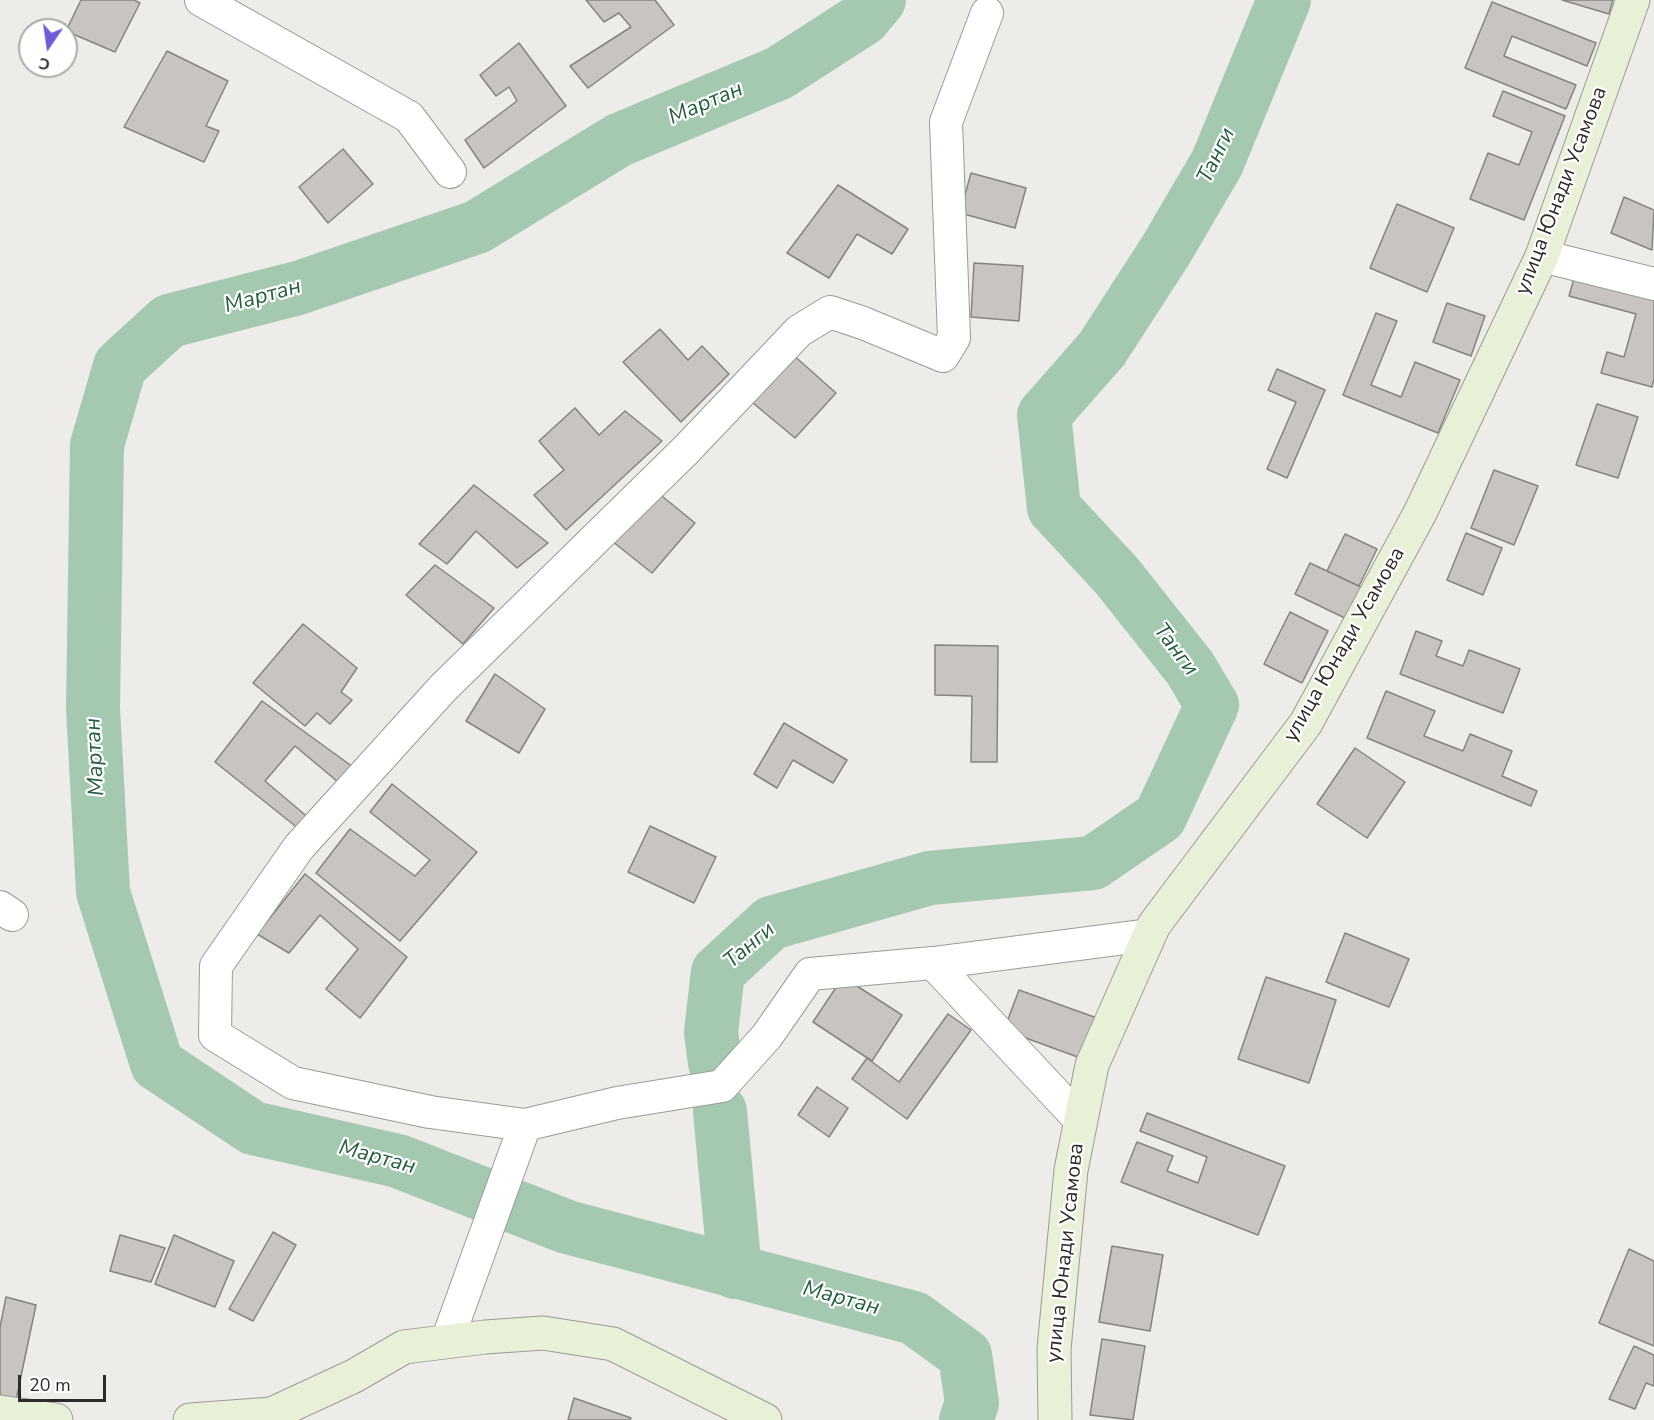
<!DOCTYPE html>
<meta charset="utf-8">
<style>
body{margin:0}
#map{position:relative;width:1654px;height:1420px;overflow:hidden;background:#edece8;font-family:"Nunito Sans",sans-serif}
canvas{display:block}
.north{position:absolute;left:18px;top:18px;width:60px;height:60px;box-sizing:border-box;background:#fff;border:2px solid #aaaaa9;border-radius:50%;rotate:193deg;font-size:16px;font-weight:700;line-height:24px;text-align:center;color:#2b2b29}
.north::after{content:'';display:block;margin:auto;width:21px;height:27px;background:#6f5bd5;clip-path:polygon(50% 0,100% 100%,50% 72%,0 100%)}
.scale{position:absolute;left:18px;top:1375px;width:88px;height:27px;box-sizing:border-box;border:3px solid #2b2b29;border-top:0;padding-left:8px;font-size:18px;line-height:21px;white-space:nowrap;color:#2b2b29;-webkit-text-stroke:4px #fff;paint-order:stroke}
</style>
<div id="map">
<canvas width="1654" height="1420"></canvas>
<div class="north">С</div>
<div class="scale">20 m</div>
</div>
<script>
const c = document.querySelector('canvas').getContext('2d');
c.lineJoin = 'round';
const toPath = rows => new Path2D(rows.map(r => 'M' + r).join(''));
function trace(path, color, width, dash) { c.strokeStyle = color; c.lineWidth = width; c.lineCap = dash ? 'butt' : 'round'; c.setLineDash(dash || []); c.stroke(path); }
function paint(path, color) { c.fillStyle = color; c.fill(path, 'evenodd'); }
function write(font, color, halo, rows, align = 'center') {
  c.font = font + ' "Nunito Sans",sans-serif'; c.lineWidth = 4.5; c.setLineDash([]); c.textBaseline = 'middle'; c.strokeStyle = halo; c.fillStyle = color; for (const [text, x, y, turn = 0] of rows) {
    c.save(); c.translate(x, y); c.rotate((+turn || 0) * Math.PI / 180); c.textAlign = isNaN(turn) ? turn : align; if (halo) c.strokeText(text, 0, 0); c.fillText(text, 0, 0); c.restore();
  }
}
trace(toPath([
 [879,0,863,19,779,73,619,140,477,227,298,288,169,321,120,366,97,445,93,708,103,892,157,1064,253,1128,398,1161,567,1227,914,1318,965,1355,972,1403,966,1420],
 [715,1063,711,1032,718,972,771,923,930,878,1093,863,1160,817,1212,705,1190,668,1117,576,1054,508,1044,415,1102,349,1166,250,1217,163,1284,0],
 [720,1111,735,1272]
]), '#a4c9b0', 54);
const building = toPath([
 [81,0,134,0,140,3,115,52,66,31,81,0],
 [586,0,655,0,674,25,588,88,570,66,631,27,619,13,604,22,586,0],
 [1562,0,1613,0,1609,14,1562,0],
 [1492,2,1596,43,1587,66,1512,36,1504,56,1576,85,1566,109,1465,68,1492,2],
 [519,43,566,106,484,168,465,140,517,101,509,87,496,96,480,75,519,43],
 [167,51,228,81,206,126,219,131,204,162,124,127,167,51],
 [1503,91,1565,116,1524,220,1470,199,1488,153,1519,165,1532,132,1493,116,1503,91],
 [343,149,373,184,328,223,299,187,343,149],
 [971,173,1026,188,1015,228,960,213,971,173],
 [838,185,908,229,892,254,857,234,829,278,787,253,838,185],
 [1624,197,1654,210,1652,250,1611,233,1624,197],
 [1397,204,1454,228,1427,292,1370,268,1397,204],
 [974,263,1023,266,1019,321,971,317,974,263],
 [1575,275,1654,297,1654,379,1652,387,1601,373,1607,352,1624,357,1636,314,1569,296,1575,275],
 [1447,303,1485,316,1471,356,1433,342,1447,303],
 [1376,313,1397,321,1371,385,1401,397,1415,362,1460,380,1438,433,1343,395,1376,313],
 [660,329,688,360,702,346,729,374,681,422,623,362,660,329],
 [791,353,836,393,795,438,747,398,791,353],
 [1277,369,1325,390,1287,478,1267,469,1296,402,1268,390,1277,369],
 [1597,404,1638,417,1618,478,1576,465,1597,404],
 [575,408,599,435,625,411,662,441,566,530,534,495,564,470,539,441,575,408],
 [1494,470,1538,486,1514,545,1471,528,1494,470],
 [474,485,548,543,517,568,476,531,447,564,419,544,474,485],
 [657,492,695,523,652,573,612,541,657,492],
 [1466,533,1502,548,1483,595,1447,580,1466,533],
 [1345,534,1377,549,1359,586,1327,571,1345,534],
 [1310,563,1367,590,1351,621,1295,594,1310,563],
 [435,565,494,608,463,644,406,595,435,565],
 [1290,612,1328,631,1302,683,1264,664,1290,612],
 [303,624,357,668,341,692,352,700,330,724,317,713,305,726,253,683,303,624],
 [1416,631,1442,641,1436,656,1463,666,1469,650,1520,669,1503,713,1400,674,1416,631],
 [935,645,998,646,997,762,971,762,972,696,935,695,935,645],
 [495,674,545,709,519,753,466,721,495,674],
 [1386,691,1435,711,1424,736,1463,751,1470,734,1512,751,1502,776,1537,791,1531,806,1367,738,1386,691],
 [262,701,353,767,338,782,295,746,265,781,310,819,299,829,215,762,262,701],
 [784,723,847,760,833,783,793,760,777,788,754,774,784,723],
 [1355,748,1405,782,1367,838,1317,804,1355,748],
 [392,784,477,852,400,941,316,873,350,829,415,876,430,860,370,812,392,784],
 [650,826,716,857,694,903,628,872,650,826],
 [305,874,407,957,360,1018,326,989,358,949,320,915,289,953,257,934,305,874],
 [1345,933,1409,959,1389,1007,1326,982,1345,933],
 [843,977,902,1015,872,1061,813,1022,843,977],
 [1266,977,1336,1000,1309,1083,1238,1059,1266,977],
 [1019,990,1097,1018,1083,1059,1004,1030,1019,990],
 [948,1014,971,1030,907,1119,852,1079,867,1058,899,1082,948,1014],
 [817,1087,848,1108,829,1137,798,1115,817,1087],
 [1147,1113,1285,1166,1258,1235,1121,1182,1137,1142,1173,1156,1167,1171,1198,1183,1207,1157,1140,1131,1147,1113],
 [273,1232,296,1245,253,1321,229,1309,273,1232],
 [120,1235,165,1248,151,1282,110,1271,120,1235],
 [174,1235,234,1261,215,1307,155,1284,174,1235],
 [1112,1246,1163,1255,1150,1331,1099,1322,1112,1246],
 [1629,1249,1654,1261,1654,1346,1599,1323,1629,1249],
 [6,1297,36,1305,16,1400,0,1397,0,1327,6,1297],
 [1102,1339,1145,1346,1133,1420,1090,1415,1102,1339],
 [1634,1346,1654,1355,1654,1386,1646,1383,1635,1409,1609,1399,1634,1346],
 [574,1398,631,1418,630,1420,568,1420,574,1398]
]);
paint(building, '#c7c4c1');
trace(building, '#868381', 1.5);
const street = toPath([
 [201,0,409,117,450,172],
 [1542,256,1654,284],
 [0,907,12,915],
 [933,963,1081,1121],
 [525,1125,617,1103,722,1086,767,1036,810,974,933,963,1149,935],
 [447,1341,525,1125,430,1112,293,1083,215,1035,216,966,299,847,443,688,686,450,799,331,830,312,863,323,943,356,954,338,946,122,987,13]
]);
const secondary = toPath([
 [0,1412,56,1420],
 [190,1420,272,1414,354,1376,404,1347,485,1337,543,1333,613,1344,765,1420],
 [1055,1420,1054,1349,1071,1170,1092,1065,1154,925,1306,723,1420,513,1542,256,1633,0]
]);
trace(street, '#9b9a96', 34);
trace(secondary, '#9b9a96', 35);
trace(street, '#fff', 32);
trace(secondary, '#e8f0d8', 33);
write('21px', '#2b2b29', '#fff', [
 ["улица Юнади Усамова",1562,191,-69],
 ["улица Юнади Усамова",1345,645,-60],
 ["улица Юнади Усамова",1066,1253,-84]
]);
write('italic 22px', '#25613f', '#fff', [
 ["Мартан",706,104,-23],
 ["Танги",1217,156,-64],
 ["Мартан",263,297,-15],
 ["Танги",1175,650,53],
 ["Мартан",96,757,-93],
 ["Танги",750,946,-40],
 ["Мартан",377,1158,15],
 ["Мартан",841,1299,15]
]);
</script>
